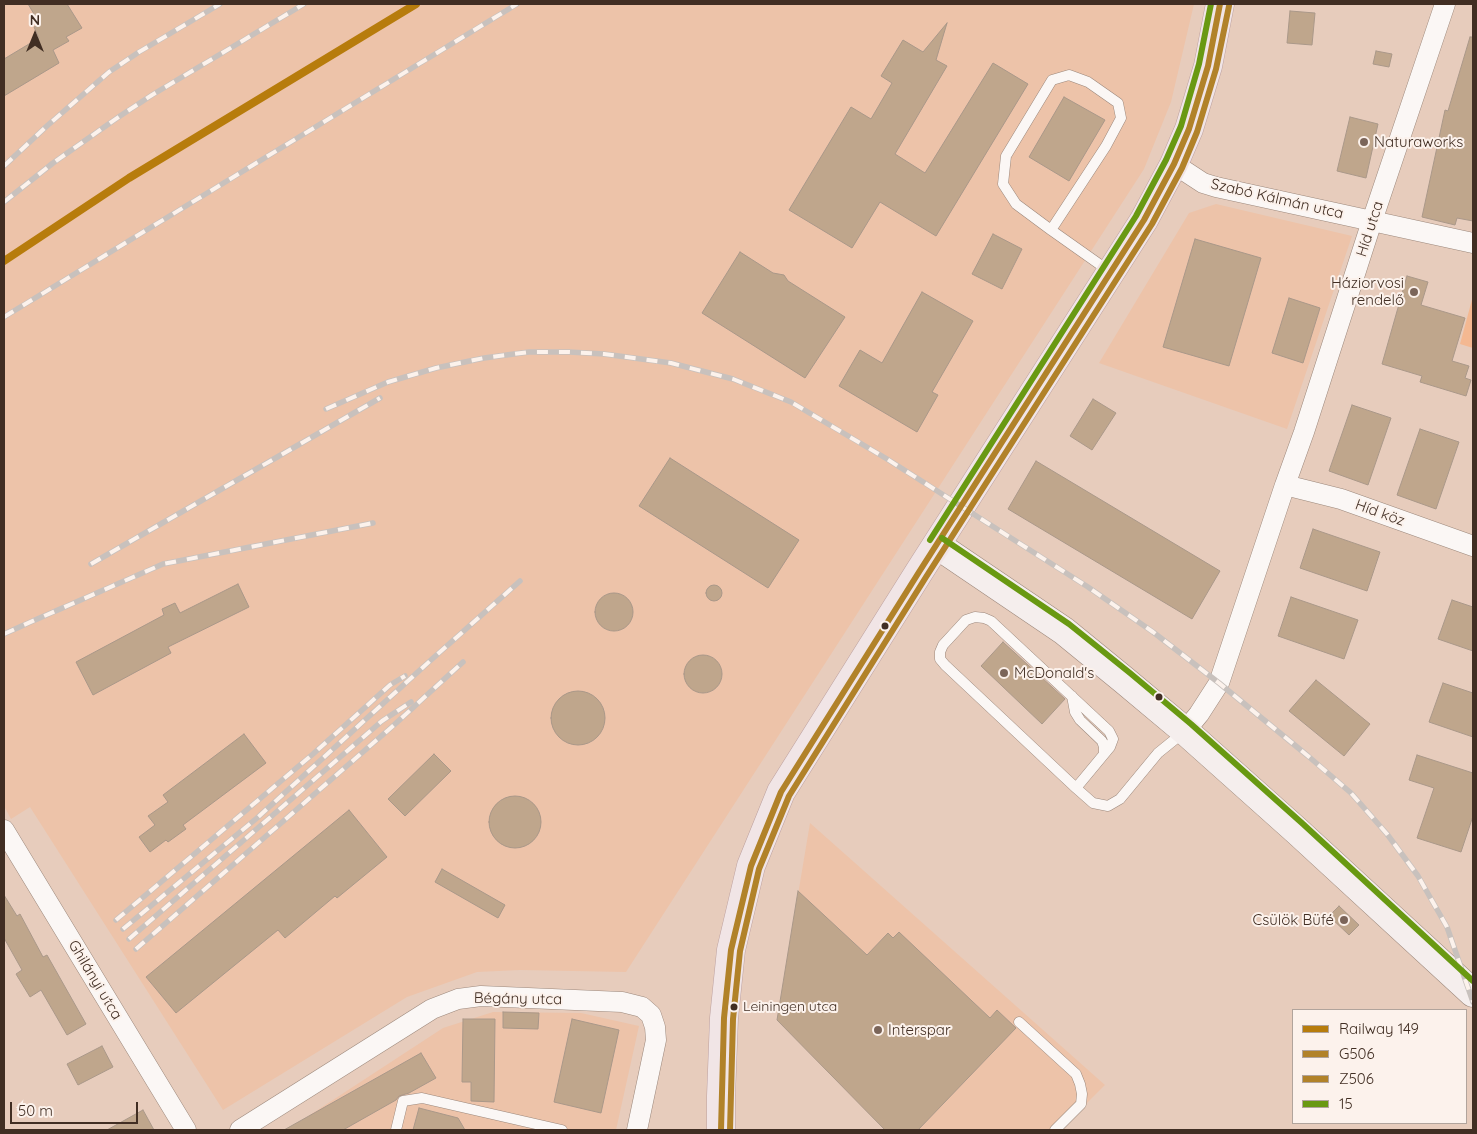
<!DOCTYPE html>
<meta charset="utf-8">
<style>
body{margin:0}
#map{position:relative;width:1477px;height:1134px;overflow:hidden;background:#e7ccbc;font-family:Quicksand,sans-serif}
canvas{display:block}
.frame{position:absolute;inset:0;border:5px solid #412e23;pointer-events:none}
.legend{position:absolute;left:1292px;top:1009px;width:175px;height:115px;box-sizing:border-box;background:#fcf2ec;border:1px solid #b1a49c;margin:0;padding:6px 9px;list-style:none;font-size:15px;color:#412e23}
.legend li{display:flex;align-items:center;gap:10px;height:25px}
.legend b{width:25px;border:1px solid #b1a49c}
.north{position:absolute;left:10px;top:10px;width:50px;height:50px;-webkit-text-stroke:4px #fcf2ec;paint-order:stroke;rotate:0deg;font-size:14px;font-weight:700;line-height:20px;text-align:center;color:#412e23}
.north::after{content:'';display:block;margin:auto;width:18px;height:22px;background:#412e23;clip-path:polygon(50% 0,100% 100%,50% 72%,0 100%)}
.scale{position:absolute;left:10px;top:1102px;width:128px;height:22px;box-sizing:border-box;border:2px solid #412e23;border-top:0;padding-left:6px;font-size:15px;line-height:18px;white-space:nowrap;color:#412e23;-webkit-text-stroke:4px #fcf2ec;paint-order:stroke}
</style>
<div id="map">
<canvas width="1477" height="1134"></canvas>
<div class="frame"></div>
<ul class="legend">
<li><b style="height:6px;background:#b77c0c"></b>Railway 149</li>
<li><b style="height:6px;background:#b18229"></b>G506</li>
<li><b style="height:6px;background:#b18229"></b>Z506</li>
<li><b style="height:6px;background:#699912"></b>15</li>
</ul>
<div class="north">N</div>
<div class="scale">50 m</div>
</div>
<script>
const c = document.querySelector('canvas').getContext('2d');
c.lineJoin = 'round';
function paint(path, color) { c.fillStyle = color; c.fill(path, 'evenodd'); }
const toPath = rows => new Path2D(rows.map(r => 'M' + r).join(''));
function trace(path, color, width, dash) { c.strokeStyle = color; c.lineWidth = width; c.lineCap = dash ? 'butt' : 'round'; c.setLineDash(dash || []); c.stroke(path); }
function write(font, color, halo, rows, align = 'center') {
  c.font = font + ' Quicksand,sans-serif'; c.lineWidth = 4; c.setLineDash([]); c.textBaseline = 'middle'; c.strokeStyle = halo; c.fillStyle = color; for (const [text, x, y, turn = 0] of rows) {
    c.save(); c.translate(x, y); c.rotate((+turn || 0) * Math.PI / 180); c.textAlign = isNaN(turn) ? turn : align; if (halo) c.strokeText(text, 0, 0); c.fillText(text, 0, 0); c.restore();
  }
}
paint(toPath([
 [4,4,1194,4,1171,102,1144,169,626,972,520,970,477,972,407,997,223,1110,30,807,11,819,4,806],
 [1216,204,1352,236,1287,429,1099,363,1189,213],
 [810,823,1105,1085,1060,1130,885,1130,777,1020],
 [493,1012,581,1013,639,1026,616,1130,287,1130,443,1028]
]), '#edc3a9');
paint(toPath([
 [1473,296,1473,348,1460,344]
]), '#f4b891');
const building = toPath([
 [28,4,67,4,82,28,66,37,69,41,53,50,59,63,4,96,4,59,39,38,34,27,40,24,28,4],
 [1290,11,1315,13,1312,45,1287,43,1290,11],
 [947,23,936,60,947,66,895,154,925,173,993,63,1028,84,936,236,880,202,852,248,789,210,851,107,871,119,892,83,881,76,903,40,923,52,947,23],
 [1470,37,1473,37,1473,221,1457,218,1455,225,1422,217,1445,110,1448,111,1470,37],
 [1376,51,1392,54,1389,67,1373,64,1376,51],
 [1064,97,1105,120,1069,181,1029,157,1064,97],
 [1350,117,1378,124,1366,178,1337,171,1350,117],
 [993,234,1022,249,1002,289,972,274,993,234],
 [1195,239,1261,258,1229,366,1163,347,1195,239],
 [740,252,773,273,784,275,788,281,845,317,805,378,702,313,740,252],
 [1407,276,1428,282,1421,305,1465,318,1452,361,1469,366,1465,378,1471,380,1466,396,1420,382,1422,376,1382,364,1407,276],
 [922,292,973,321,932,392,938,395,917,432,839,386,860,350,882,363,922,292],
 [1289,298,1320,308,1303,363,1272,353,1289,298],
 [1093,399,1116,413,1092,450,1070,436,1093,399],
 [1352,405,1391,418,1368,485,1329,471,1352,405],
 [1420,429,1459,442,1436,509,1397,495,1420,429],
 [670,458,799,540,768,588,639,506,670,458],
 [1036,461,1220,571,1192,619,1008,509,1036,461],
 [1313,529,1380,552,1367,591,1300,568,1313,529],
 [238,584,249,607,168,647,171,653,93,695,76,662,164,615,162,609,175,603,180,613,238,584],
 '706 593a8 8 0 1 1 16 0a8 8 0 1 1-16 0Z',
 '595 612a19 19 0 1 1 38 0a19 19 0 1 1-38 0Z',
 [1291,597,1358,620,1344,659,1278,636,1291,597],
 [1452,600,1473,607,1473,651,1438,639,1452,600],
 [1003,642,1065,699,1042,724,981,666,1003,642],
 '684 674a19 19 0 1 1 38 0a19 19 0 1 1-38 0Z',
 [1316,680,1370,724,1344,756,1289,711,1316,680],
 [1443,683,1473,693,1473,737,1429,722,1443,683],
 '551 718a27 27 0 1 1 54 0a27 27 0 1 1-54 0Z',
 [244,734,266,763,183,825,186,829,168,842,166,840,150,852,139,837,155,825,148,816,168,802,163,795,244,734],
 [434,754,451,771,405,816,388,799,434,754],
 [1417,755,1473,773,1473,816,1461,852,1417,838,1434,788,1409,780,1417,755],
 '489 822a26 26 0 1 1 52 0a26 26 0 1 1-52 0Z',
 [349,810,387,857,337,898,335,896,285,938,278,930,176,1013,146,977,349,810],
 [442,869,505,905,498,918,435,882,442,869],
 [798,891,867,955,888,933,893,938,899,932,990,1018,997,1010,1016,1028,918,1130,885,1130,777,1020,798,891],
 [4,895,17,916,20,914,43,957,47,955,86,1024,67,1035,41,990,30,997,16,974,22,970,4,938,4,895],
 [1339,906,1359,925,1349,935,1329,916,1339,906],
 [503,1012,539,1013,538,1029,503,1028,503,1012],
 [463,1019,495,1019,494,1102,471,1101,471,1082,462,1082,463,1019],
 [572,1019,619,1030,601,1113,554,1102,572,1019],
 [102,1046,113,1067,78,1085,67,1064,102,1046],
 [421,1053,436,1078,409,1093,399,1096,396,1100,343,1130,284,1130,421,1053],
 [419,1108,458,1118,465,1130,413,1130,419,1108],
 [143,1110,154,1130,107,1130,143,1110]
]);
paint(building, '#bfa68c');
trace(building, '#aa9889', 1);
const lane = toPath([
 [1051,230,1106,146,1121,118,1118,103,1088,82,1069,75,1052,80,1006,156,1003,184,1016,204,1051,230,1109,271],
 [1072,696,1075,712,1080,720,1102,741,1104,747,1104,754],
 [1076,788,1110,747,1113,739,1109,731,991,621,984,618,975,617,966,620,943,645,940,652,940,659,945,665,1076,788,1093,803,1108,806,1120,799,1158,753,1184,732],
 [1019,1022,1076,1074,1080,1084,1082,1094,1081,1104,1055,1130],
 [396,1130,403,1101,422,1098,562,1130]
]);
const street = toPath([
 [1174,164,1203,183,1216,187,1473,243],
 [1285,485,1341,499,1473,546],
 [1185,731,1199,714,1219,683,1285,485,1304,432,1372,221,1445,4],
 [4,830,186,1130],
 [240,1130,432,1009,458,999,481,996,622,1002,642,1007,651,1015,655,1027,656,1040,637,1130]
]);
const secondary = toPath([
 [937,545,1064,631,1124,680,1185,731,1297,831,1473,993]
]);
const primary = toPath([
 [721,1130,721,1096,724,1018,731,950,751,866,781,792,919,572,1144,220,1174,164,1189,129,1208,66,1220,4]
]);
trace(lane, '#9c887c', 11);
trace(street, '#9c887c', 21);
trace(secondary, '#9c887c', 29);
trace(primary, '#bca09f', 29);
trace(lane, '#fbf7f5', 10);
trace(street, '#fbf7f5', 20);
trace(secondary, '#f5eeed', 28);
trace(primary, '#f1e5e6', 28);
const rail = toPath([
 [4,166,48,125,109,72,139,52,220,4],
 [4,202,53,163,120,116,152,95,304,4],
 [4,317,517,4],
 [326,409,388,382,436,368,484,358,529,352,569,352,604,354,671,363,733,379,791,402,887,459,1088,587,1153,632,1219,683,1308,756,1351,793,1387,834,1418,876,1447,927,1473,1002],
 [91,564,380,398],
 [4,634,35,620,163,564,373,523],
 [116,920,313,754,390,685,405,676],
 [123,929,257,818,431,660,520,581],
 [129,939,382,721,411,702],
 [136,949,394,725,463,662]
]);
trace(rail, '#c8c1bd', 5.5);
trace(rail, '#fcf2ec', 4, [11]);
trace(toPath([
 [721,1130,724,1018,731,950,751,866,781,792,919,572,1144,220,1174,164,1189,129,1208,66,1220,4]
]), '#b18229', 6);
trace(toPath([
 [730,1130,733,1019,740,951,759,869,789,796,926,577,1152,224,1182,168,1197,132,1216,69,1229,6]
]), '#b18229', 6);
trace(toPath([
 [942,538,1069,624,1130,673,1191,724,1303,824,1473,981],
 [930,540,1136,216,1166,160,1181,126,1199,64,1211,4]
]), '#699912', 6);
trace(toPath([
 [4,261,129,178,416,4]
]), '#b77c0c', 8);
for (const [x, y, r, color] of [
 [1364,142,5,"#7b6559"],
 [1414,292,5,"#7b6559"],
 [885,626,4.5,"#412e23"],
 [1004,673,5,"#7b6559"],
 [1159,697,4.5,"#412e23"],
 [1344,920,5,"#7b6559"],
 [734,1007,4.5,"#412e23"],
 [878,1030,5,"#7b6559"]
]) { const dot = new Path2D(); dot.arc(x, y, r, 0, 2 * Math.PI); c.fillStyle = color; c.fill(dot); trace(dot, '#fcf2ec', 2); }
write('14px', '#412e23', '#fcf2ec', [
 ["Leiningen utca",743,1007]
], 'left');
write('15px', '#412e23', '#fcf2ec', [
 ["Naturaworks",1374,142],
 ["Háziorvosi",1404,283,"right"],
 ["rendelő",1404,300,"right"],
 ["McDonald's",1014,673],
 ["Csülök Büfé",1334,920,"right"],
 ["Interspar",888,1030]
], 'left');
write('15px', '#412e23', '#fcf2ec', [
 ["Szabó Kálmán utca",1277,199,13],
 ["Híd utca",1370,229,-72],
 ["Híd köz",1380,513,20],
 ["Ghilányi utca",95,980,59],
 ["Bégány utca",518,999,1]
]);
</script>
